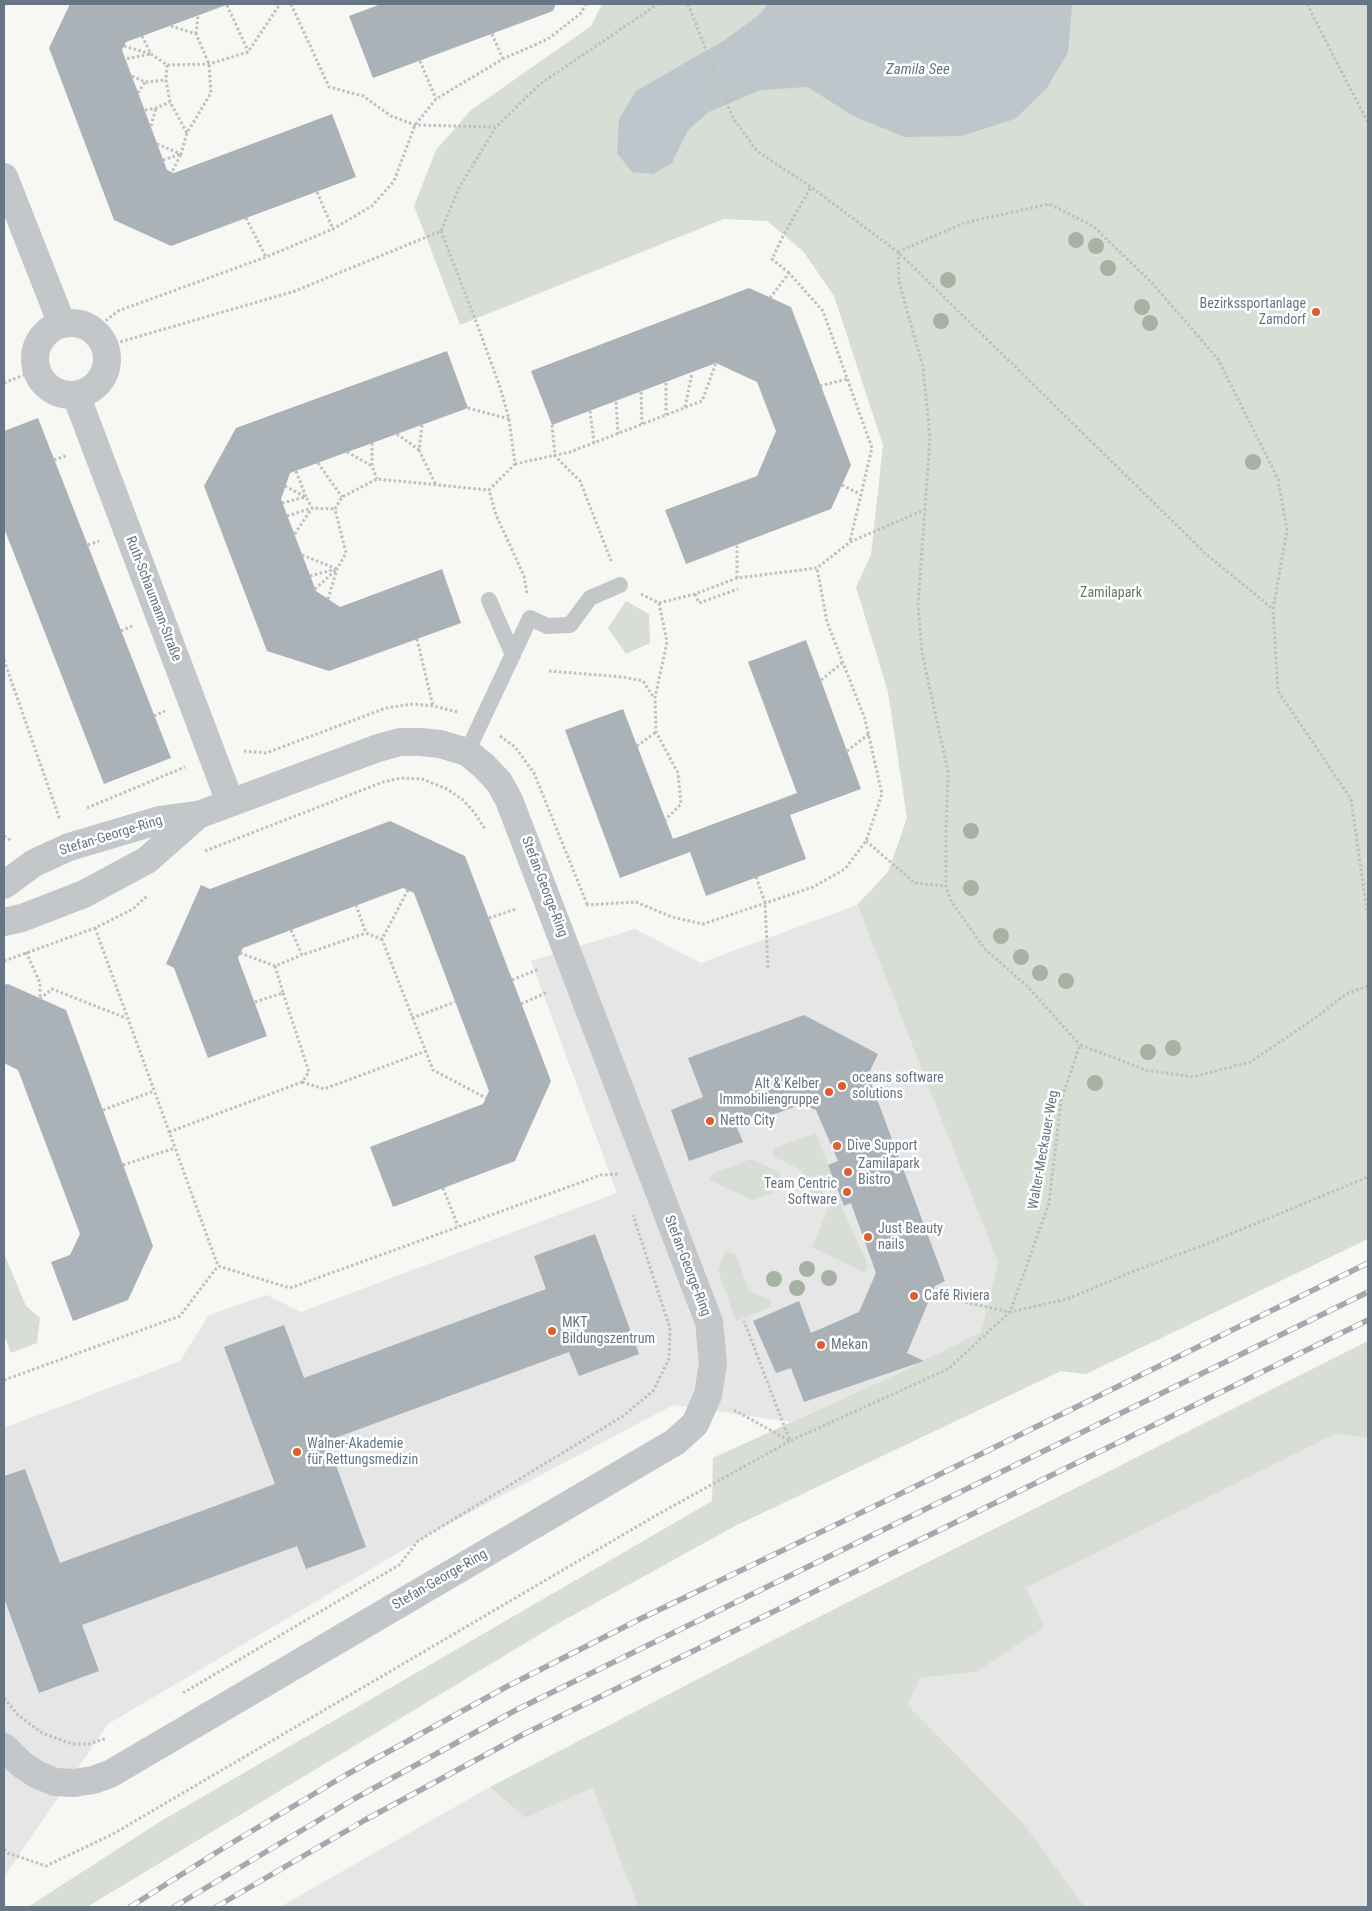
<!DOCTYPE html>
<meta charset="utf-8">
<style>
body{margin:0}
#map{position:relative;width:1372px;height:1911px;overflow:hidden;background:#f7f7f4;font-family:"Roboto Condensed",sans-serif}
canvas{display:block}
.frame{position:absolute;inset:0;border:5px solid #677684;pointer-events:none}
</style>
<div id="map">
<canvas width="1372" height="1911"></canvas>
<div class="frame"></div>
</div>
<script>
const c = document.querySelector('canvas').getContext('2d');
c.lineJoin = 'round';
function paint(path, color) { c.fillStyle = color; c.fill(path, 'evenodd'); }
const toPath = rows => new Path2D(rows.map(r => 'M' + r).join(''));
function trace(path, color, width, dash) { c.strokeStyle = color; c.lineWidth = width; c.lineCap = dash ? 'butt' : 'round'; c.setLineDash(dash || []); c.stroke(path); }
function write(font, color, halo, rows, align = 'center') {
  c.font = font + ' "Roboto Condensed",sans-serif'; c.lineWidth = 5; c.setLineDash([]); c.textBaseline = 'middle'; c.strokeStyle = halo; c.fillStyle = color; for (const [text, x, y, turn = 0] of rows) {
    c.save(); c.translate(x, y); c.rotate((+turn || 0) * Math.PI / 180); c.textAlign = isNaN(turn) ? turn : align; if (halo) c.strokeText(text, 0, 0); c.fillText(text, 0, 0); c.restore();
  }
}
paint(toPath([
 [857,905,998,1263,981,1332,901,1372,791,1422,673,1405,437,1530,108,1724,4,1877,4,1428,180,1361,209,1315,267,1295,301,1312,617,1193,531,961,635,929,701,963],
 [1335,1434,1368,1438,1368,1907,1085,1907,1024,1824,908,1705,920,1678,976,1672,1026,1588],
 [593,1786,638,1907,280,1907,490,1787,525,1818]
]), '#e5e6e5');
paint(toPath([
 [602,4,1368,4,1368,1239,1086,1374,1061,1371,735,1526,552,1627,87,1907,28,1907,161,1821,712,1501,713,1458,901,1372,981,1332,998,1263,857,905,888,872,907,818,888,692,856,587,871,555,883,445,834,296,803,251,767,221,724,219,460,325,414,206,436,150,471,110,591,26],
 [626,601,649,614,650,643,626,654,608,628],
 [816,1133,832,1176,816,1208,801,1170,772,1156,775,1148],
 [751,1159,781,1173,773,1193,752,1200,709,1180,713,1174],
 [835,1192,868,1265,865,1273,812,1247],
 [725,1251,736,1255,749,1291,772,1300,769,1308,736,1321,718,1270],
 [6,1258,26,1306,40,1318,37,1343,11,1353,4,1335,4,1259],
 [1368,1341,1368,1438,1335,1434,1026,1588,1044,1627,976,1672,920,1678,908,1705,1024,1824,1085,1907,638,1907,593,1787,525,1818,490,1787,781,1636]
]), '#d8ded5');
paint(toPath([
 [768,4,1071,4,1072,6,1068,52,1047,88,1015,119,961,136,905,137,853,116,808,87,760,90,709,112,688,130,672,163,653,174,632,172,617,153,619,119,636,91,723,41,759,15]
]), '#bdc6cb');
paint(toPath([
 [70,4,229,4,126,42,122,50,167,170,174,173,332,114,356,177,171,246,114,220,49,48],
 [381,4,556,4,553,11,373,78,349,16],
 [749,288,791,307,851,465,831,509,686,564,665,510,757,476,776,431,757,382,716,363,552,425,531,371],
 [447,351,468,408,290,473,281,499,316,591,340,607,442,569,461,623,329,671,267,651,204,486,236,428],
 [38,418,171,758,104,784,4,528,4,431],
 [806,640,861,789,790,815,806,859,706,896,690,852,620,878,565,730,623,709,673,839,797,793,748,662],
 [390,821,465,856,551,1081,515,1161,393,1207,370,1147,483,1104,489,1091,414,893,403,888,243,948,238,958,267,1036,208,1058,174,968,166,964,201,885,210,889],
 [8,984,66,1010,153,1246,128,1300,73,1321,51,1262,70,1255,80,1234,18,1070,4,1063,4,985],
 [804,1015,878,1054,868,1075,945,1281,935,1286,907,1353,924,1361,804,1402,791,1368,776,1373,753,1321,799,1301,811,1333,859,1312,876,1273,851,1203,844,1206,828,1165,838,1161,816,1110,802,1104,737,1128,743,1142,689,1161,671,1110,703,1097,688,1058],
 [595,1234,639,1354,579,1376,569,1352,327,1441,366,1547,306,1569,297,1546,82,1625,99,1671,39,1693,4,1598,4,1476,25,1469,60,1563,275,1484,224,1347,284,1325,304,1378,546,1289,534,1256]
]), '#aab1b7');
trace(toPath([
 [291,4,329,87,363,96,391,116,415,125,495,127],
 [688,4,733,118,757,151,811,187,898,252,1206,554,1273,609],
 [1307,4,1368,123],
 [227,5,248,51],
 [196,34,198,16],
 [492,34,503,59],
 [142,36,151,54,167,65,209,64,248,52,280,4],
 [124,46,151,54,125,59],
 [420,61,436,99],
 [167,65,166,80,170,102,187,133,211,93,209,64,196,34,171,26],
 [132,76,145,82,166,80],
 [138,93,145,82],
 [145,110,156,108,170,102],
 [151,126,156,108],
 [157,144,181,154,187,133],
 [163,160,181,154,172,172],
 [317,192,333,229],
 [246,218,266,257],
 [441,231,477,324,500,387,509,419,515,464,489,490,496,515,524,576,527,594],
 [898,252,964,223,1049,204,1093,226,1152,283,1218,359,1278,479,1287,530,1273,609,1278,691,1351,799,1368,919],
 [898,252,899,282,923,367,930,438,918,605,922,653,948,772,946,829,946,886,951,901,984,948,1029,988,1080,1045],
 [789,273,772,259,783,236,811,187],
 [770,298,789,273,823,311,872,448,850,541],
 [94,330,118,311,266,257,333,229,372,206,394,181,415,125,436,99,503,59,548,39,580,14,586,4],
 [106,346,295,291,441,231,459,188,496,127,540,84,658,4],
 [4,383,36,370],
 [666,383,666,415],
 [820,386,847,379],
 [641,392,642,424],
 [616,402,618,434],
 [685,407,692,373],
 [468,408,509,419],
 [590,411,594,443],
 [422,425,419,450,436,485],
 [552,425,555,456,580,481,612,563],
 [397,434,419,450],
 [372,443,372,466,377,479],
 [347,452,372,466],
 [54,460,68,455],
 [318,463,342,497],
 [515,464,570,452,702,401,716,363],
 [842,485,860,494],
 [285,486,306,497,312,508,294,535],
 [282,503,306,497,296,471],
 [287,516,312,508,335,509],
 [88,545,99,541],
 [302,555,337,569,315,589],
 [310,576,336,569],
 [737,578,737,545],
 [641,594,659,603,695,594,737,578,817,568,850,542,924,510],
 [695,594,699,603,738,589],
 [328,599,337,569,346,553,335,509,342,497,377,479,489,490],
 [659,603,667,642,655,698,656,732,678,773,681,804,665,820],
 [121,631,132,626],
 [417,639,433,706],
 [4,660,60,820],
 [549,671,623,677,643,681,654,698],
 [821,680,842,663],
 [154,716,165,711],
 [500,736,515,747,534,773,587,904],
 [637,746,656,732],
 [244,751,266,753,386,708,413,704,433,706,458,712],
 [847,751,869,734],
 [87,808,185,767],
 [4,836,12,841],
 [866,841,915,883,946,886],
 [205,851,383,782,401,778,422,779,447,789,463,800,474,812,485,829],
 [756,877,765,902,768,969],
 [408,890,382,939,433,1070,486,1098],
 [356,905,366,933,382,939],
 [586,905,636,902,672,917,703,924,813,887,845,869,866,841,882,794,865,719,827,622,817,568],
 [489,918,516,909],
 [95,928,218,1266,290,1288,601,1175,619,1174],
 [291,930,302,955,366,933],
 [26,952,40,983,40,999,52,989,126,1018],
 [240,953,275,966,302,955],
 [4,961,95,928,133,909,147,896],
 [512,980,539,969],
 [255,1002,283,993,275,966],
 [521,1004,548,992],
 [412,1018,455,1002],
 [302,1082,324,1089,426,1051],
 [103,1110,154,1091],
 [169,1132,302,1082,309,1072,283,993],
 [123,1165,175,1148],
 [443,1188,458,1226],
 [931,1295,1010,1312,1067,1299,1139,1269,1204,1245,1368,1177],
 [4,1380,180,1316,218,1266],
 [734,1410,790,1441,948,1369,1010,1312,1049,1203,1061,1101,1080,1045,1146,1070,1193,1077,1250,1062,1314,1019,1346,994,1368,986],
 [183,1693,399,1565,418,1541,623,1416,653,1391,669,1359,670,1328,633,1215],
 [4,1698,18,1715,42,1733,72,1744,89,1744,107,1738],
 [4,1849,8,1853,46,1866,113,1834,655,1516,790,1441,744,1321]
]), '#bdbfc1', 3, [2.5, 2.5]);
trace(toPath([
 [489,600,513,655],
 [467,752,530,618,547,626,570,625,590,598,620,585]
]), '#c3c7ca', 16);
trace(toPath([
 [4,177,62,324],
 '35 359a36 36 0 1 1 72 0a36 36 0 1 1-72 0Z',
 [76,395,230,802],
 [4,885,34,863,69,847,160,820,198,815,378,748,400,742,421,742,440,744,467,752,484,766,499,782,509,800,709,1322,713,1363,708,1395,695,1424,675,1442,110,1774,93,1780,74,1783,55,1782,36,1774,21,1764,4,1747],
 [4,922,22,918,84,894,147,860,198,815]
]), '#c3c7ca', 28);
const rail = toPath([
 [130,1907,225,1847,344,1776,506,1687,640,1619,906,1491,1368,1263],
 [174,1907,354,1799,516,1710,1368,1292],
 [216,1907,365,1820,524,1734,1368,1320]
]);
trace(rail, '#a4a9af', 5.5);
trace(rail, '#fff', 4, [11]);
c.fillStyle = '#a7b1a4';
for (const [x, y] of [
 [1076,240],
 [1096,246],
 [1108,268],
 [948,280],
 [1142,307],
 [941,321],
 [1150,323],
 [1253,462],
 [971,831],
 [971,888],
 [1001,936],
 [1021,957],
 [1040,973],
 [1066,981],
 [1173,1048],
 [1148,1052],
 [1095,1083],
 [807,1269],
 [829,1278],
 [774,1279],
 [797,1288]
]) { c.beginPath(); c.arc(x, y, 8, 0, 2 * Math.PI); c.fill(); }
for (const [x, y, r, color] of [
 [1316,312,5,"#dd5e2e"],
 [842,1086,5,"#dd5e2e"],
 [829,1092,5,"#dd5e2e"],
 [710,1121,5,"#dd5e2e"],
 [837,1146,5,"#dd5e2e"],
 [848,1172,5,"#dd5e2e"],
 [847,1192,5,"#dd5e2e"],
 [868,1237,5,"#dd5e2e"],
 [914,1296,5,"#dd5e2e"],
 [552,1331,5,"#dd5e2e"],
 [821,1345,5,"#dd5e2e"],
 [297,1452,5,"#dd5e2e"]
]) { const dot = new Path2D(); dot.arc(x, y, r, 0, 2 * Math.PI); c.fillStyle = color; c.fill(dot); trace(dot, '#fff', 2); }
write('14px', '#677684', '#fff', [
 ["Bezirkssportanlage",1306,304,"right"],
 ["Zamdorf",1306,320,"right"],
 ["oceans software",852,1078],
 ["solutions",852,1094],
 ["Alt & Kelber",819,1084,"right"],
 ["Immobiliengruppe",819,1100,"right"],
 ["Netto City",720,1121],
 ["Dive Support",847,1146],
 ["Zamilapark",858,1164],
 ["Bistro",858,1180],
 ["Team Centric",837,1184,"right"],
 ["Software",837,1200,"right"],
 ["Just Beauty",878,1229],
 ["nails",878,1245],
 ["Café Riviera",924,1296],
 ["MKT",562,1323],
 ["Bildungszentrum",562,1339],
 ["Mekan",831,1345],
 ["Walner-Akademie",307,1444],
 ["für Rettungsmedizin",307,1460]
], 'left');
write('14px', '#657762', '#fff', [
 ["Zamilapark",1111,593]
]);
write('14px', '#677684', '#fff', [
 ["Ruth-Schaumann-Straße",153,599,69],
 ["Stefan-George-Ring",111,836,-17],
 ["Stefan-George-Ring",544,887,69],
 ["Walter-Meckauer-Weg",1044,1150,-80],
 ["Stefan-George-Ring",687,1266,69],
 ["Stefan-George-Ring",440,1580,-30]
]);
write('italic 15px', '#637780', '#fff', [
 ["Zamila See",918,70]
]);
</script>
